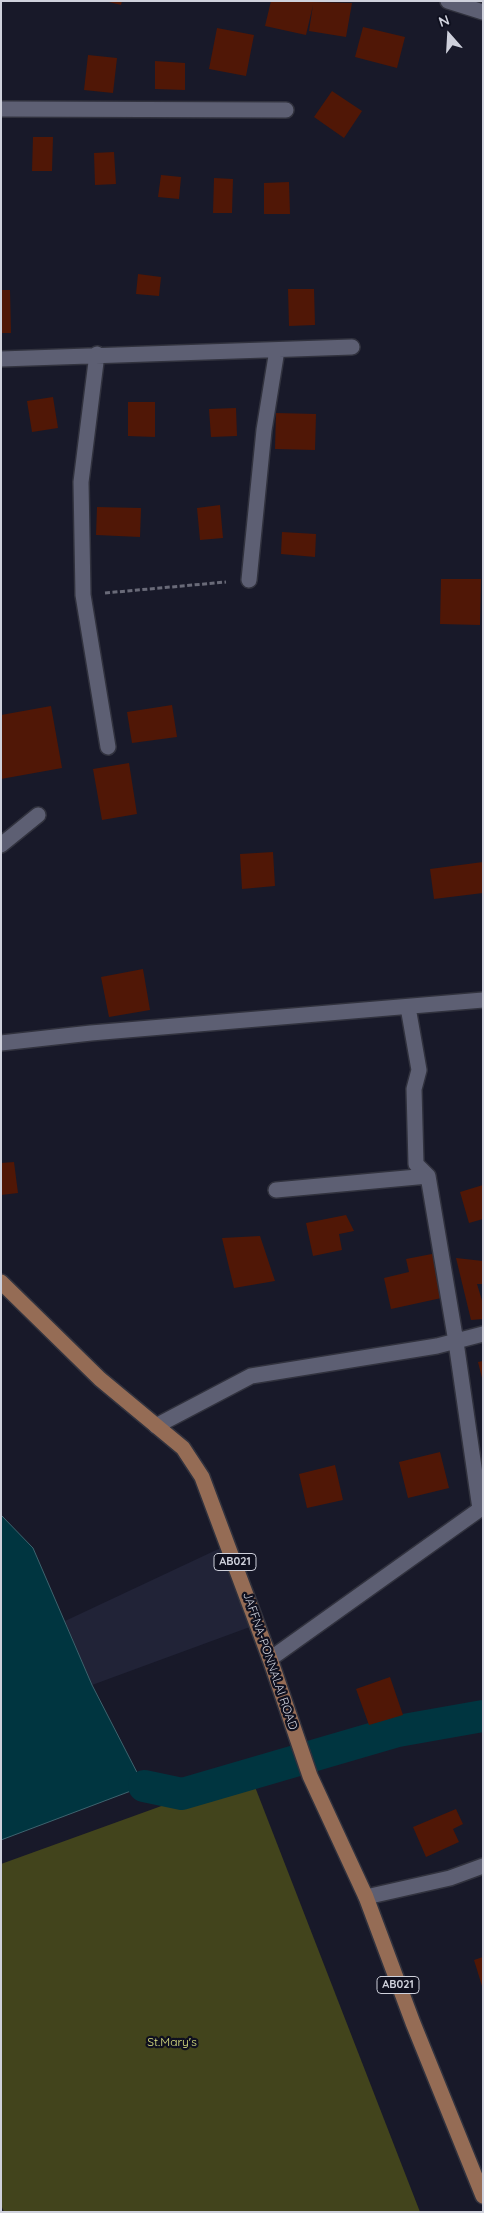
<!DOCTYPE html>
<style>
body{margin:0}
#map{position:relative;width:484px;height:2213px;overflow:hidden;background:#181929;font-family:Quicksand,sans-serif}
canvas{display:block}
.frame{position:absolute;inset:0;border:2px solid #cfd1dc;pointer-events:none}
.north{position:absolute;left:424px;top:10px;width:50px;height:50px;-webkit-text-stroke:4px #0f101f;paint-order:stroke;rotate:341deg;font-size:14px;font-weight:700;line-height:20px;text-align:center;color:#cfd1dc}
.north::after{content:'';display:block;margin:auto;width:18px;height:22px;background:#cfd1dc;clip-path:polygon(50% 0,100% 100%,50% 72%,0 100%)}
</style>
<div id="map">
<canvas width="484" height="2213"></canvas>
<div class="frame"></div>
<div class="north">N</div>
</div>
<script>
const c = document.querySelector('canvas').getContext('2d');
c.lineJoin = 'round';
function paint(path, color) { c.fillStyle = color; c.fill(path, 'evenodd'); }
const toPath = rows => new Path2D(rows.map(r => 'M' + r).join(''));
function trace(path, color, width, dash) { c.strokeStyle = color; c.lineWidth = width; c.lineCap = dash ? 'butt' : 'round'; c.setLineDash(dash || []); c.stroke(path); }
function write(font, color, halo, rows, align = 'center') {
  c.font = font + ' Quicksand,sans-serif'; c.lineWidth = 4.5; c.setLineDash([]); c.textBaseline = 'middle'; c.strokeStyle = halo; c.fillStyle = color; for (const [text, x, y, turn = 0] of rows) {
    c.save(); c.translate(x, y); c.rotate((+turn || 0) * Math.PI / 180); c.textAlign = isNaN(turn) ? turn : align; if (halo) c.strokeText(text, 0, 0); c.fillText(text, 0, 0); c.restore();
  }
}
paint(toPath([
 [229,1544,258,1624,92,1685,65,1621]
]), '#212337');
paint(toPath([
 [250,1774,420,2212,4,2212,1,2205,1,1864]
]), '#42441c');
const water = toPath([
 [1,1515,33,1548,92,1685,144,1786,1,1840,1,1515]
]);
paint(water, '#003540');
trace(water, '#3e646f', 1);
trace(toPath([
 [144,1786,182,1794,398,1731,483,1716]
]), '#003540', 32);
paint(toPath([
 [105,1,122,1,121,5],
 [271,1,352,3,346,37,309,31,313,5,306,35,265,26],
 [363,27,405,37,397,68,355,57],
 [217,28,254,35,246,76,209,69],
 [88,55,117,58,113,93,84,90],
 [155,61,185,63,185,90,155,89],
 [332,91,362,111,344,138,314,117],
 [33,137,53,137,52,171,32,171],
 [114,152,116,184,95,185,94,153],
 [161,175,181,177,179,199,158,197],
 [214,178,233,179,232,213,213,213],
 [289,182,290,214,264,214,264,183],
 [138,274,161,277,159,296,136,294],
 [288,289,314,289,315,325,289,326],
 [1,290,10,290,11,333,1,333],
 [53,397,58,428,32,432,27,401],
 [128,402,155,402,155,437,128,436],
 [236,408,237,436,211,437,209,409],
 [276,413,316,414,315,450,275,449],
 [220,505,223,538,200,540,197,508],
 [97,507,141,508,140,537,96,535],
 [282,532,316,534,315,557,281,554],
 [441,579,481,579,480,625,440,624],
 [172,705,177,737,132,743,127,712],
 [51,706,62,768,1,779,1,715],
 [129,763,137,814,102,820,93,769],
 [273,852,275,886,242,889,240,854],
 [483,862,483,893,434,899,430,869],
 [143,969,150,1010,109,1017,101,977],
 [14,1162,18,1193,1,1195,1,1163],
 [483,1185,483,1219,469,1223,460,1192],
 [346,1215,354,1231,339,1234,342,1250,313,1256,306,1223],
 [260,1236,275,1281,234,1288,222,1238],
 [437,1253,446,1297,391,1309,384,1278,409,1272,406,1259],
 [456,1258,483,1261,483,1284,477,1284,483,1304,483,1319,471,1320],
 [483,1361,483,1378,482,1378,478,1362],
 [440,1452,449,1488,408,1498,399,1462],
 [335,1465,343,1500,307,1508,299,1474],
 [390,1677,403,1715,369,1725,356,1689],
 [456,1809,463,1824,453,1829,459,1842,426,1857,413,1827],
 [483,1957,483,1986,482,1986,474,1960]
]), '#501706');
const street = toPath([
 [1,109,286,110],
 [97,354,81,482,83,595,108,747],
 [1,359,352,347],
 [249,580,264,430,277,350],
 [1,845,38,815],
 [408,1007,419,1070,414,1089,416,1164,428,1176],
 [1,1043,91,1033,483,1000],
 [276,1190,428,1176,456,1342,480,1509],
 [156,1426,251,1376,437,1346,483,1334],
 [270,1659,483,1507],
 [366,1897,450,1878,483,1866]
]);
const secondary = toPath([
 [448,1,483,12]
]);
const primary = toPath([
 [1,1282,100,1379,183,1448,202,1477,270,1659,310,1776,366,1897,413,2023,483,2196]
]);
trace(street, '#31323e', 18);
trace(secondary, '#31323e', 18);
trace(primary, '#31323e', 18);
trace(toPath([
 [105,593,226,582]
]), '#696a78', 3, [5, 2.5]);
trace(street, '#5d5f73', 15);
trace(secondary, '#5d5f73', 15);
trace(primary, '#956c55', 15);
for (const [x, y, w] of [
 [235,1562,42],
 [398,1985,42]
]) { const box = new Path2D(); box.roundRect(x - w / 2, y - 8.5, w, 17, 4); c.fillStyle = '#0f101f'; c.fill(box); trace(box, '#cfd1dc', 1); }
write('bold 11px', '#cfd1dc', null, [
 ["AB021",235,1562],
 ["AB021",398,1985]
]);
write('12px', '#cfd1dc', '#0f101f', [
 ["JAFFNA-PONNALAI ROAD",270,1661,71]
]);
write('12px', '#dfe584', '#0f101f', [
 ["St.Mary's",172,2042]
]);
</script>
